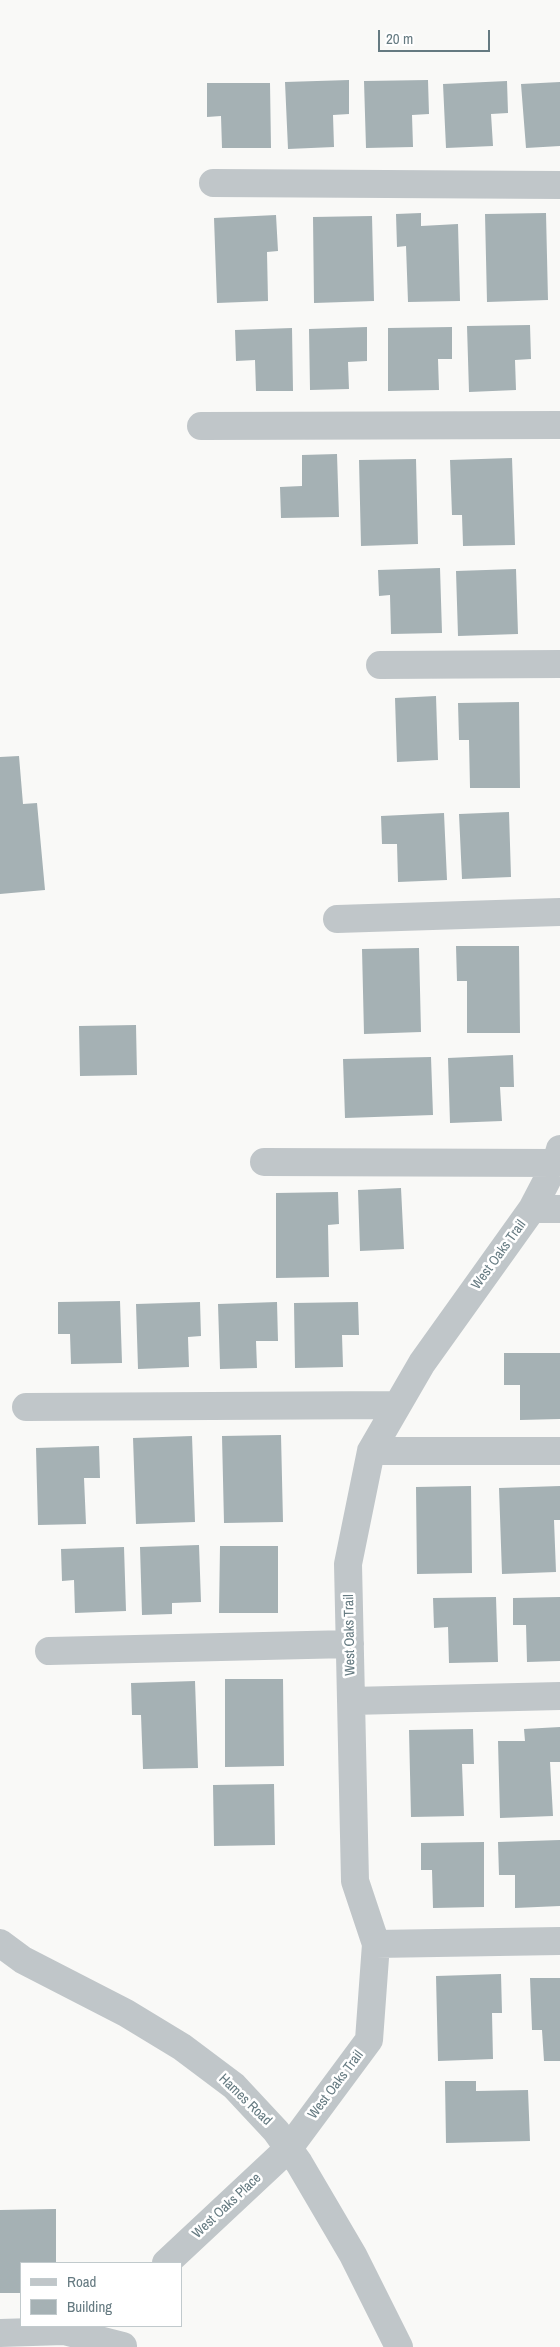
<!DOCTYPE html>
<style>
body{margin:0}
#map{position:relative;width:560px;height:2347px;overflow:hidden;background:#f9f9f7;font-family:"Archivo Narrow",sans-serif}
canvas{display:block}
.legend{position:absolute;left:20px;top:2262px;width:162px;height:65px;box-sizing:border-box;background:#fff;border:1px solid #c1cacd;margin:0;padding:6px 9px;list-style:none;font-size:15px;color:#657a81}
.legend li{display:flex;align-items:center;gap:10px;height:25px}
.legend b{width:25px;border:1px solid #c1cacd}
.scale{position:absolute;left:378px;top:30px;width:112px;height:22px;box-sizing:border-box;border:2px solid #657a81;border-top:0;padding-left:6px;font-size:15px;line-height:18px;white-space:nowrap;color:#657a81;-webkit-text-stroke:4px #fff;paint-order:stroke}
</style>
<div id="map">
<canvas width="560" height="2347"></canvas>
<ul class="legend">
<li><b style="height:6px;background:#c0c6c9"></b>Road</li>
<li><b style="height:14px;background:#a5b1b4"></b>Building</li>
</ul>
<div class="scale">20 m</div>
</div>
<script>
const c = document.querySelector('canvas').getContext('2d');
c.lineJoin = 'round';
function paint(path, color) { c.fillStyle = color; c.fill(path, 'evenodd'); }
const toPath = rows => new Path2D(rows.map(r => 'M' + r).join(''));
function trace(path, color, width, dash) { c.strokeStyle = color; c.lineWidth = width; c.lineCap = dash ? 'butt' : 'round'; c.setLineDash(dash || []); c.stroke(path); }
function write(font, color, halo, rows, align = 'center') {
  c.font = font + ' "Archivo Narrow",sans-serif'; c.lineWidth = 5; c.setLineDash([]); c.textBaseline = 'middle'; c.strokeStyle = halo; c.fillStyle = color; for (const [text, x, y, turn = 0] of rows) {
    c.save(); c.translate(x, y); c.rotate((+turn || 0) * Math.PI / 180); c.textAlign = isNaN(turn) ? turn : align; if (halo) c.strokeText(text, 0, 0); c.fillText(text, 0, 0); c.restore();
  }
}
paint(toPath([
 [349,80,349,114,333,115,334,147,288,149,285,82],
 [428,80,429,114,412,115,413,147,366,148,364,81],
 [507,81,508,113,491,114,493,146,446,148,443,84],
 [560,82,560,146,526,148,521,84],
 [207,83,270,83,271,148,222,148,221,116,207,117],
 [421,213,421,226,458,224,460,301,408,302,406,246,397,247,396,214],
 [546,213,548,300,487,302,485,214],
 [276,215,278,251,267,252,268,301,217,303,214,218],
 [372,216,374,301,314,303,313,217],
 [530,325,531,359,515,360,516,390,469,392,467,326],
 [367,327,367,361,348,362,349,389,310,390,309,329],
 [452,327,452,359,438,359,439,390,388,391,388,328],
 [292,328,293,391,256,391,255,360,236,361,235,330],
 [337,454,339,517,281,518,280,487,302,486,302,455],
 [512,458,515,545,463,546,462,515,452,515,450,460],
 [416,459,418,544,361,546,359,460],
 [440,568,442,633,391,634,390,595,379,596,378,570],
 [516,569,518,634,458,636,456,571],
 [436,696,438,760,397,762,395,698],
 [519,702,520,788,470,788,469,740,459,740,458,703],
 [19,756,23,804,37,803,45,890,0,894,0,757],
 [509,812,511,877,462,879,459,814],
 [444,813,447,880,398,882,397,844,382,844,381,816],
 [456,946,519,946,520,1033,467,1033,467,981,457,981],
 [419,948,421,1032,364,1034,362,949],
 [136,1025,137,1075,80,1076,79,1026],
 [513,1055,514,1087,500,1087,502,1121,450,1123,448,1058],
 [431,1057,433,1115,345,1118,343,1059],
 [401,1188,404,1249,360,1251,358,1190],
 [338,1192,339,1224,328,1225,329,1277,276,1278,276,1193],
 [120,1301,122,1363,71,1364,70,1334,58,1334,58,1302],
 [200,1302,201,1336,188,1337,189,1367,138,1369,136,1304],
 [277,1302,278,1341,256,1341,257,1368,220,1369,218,1304],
 [358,1302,359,1335,342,1335,343,1367,295,1368,294,1303],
 [504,1353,560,1353,560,1419,520,1420,520,1385,504,1385],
 [281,1435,283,1522,224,1523,222,1436],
 [192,1436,195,1522,136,1524,133,1438],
 [99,1446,100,1478,84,1478,86,1524,38,1525,36,1448],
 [471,1486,472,1573,417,1574,416,1487],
 [560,1486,560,1520,554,1520,556,1572,502,1574,499,1488],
 [199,1545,201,1602,172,1603,172,1614,142,1615,140,1547],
 [220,1546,278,1546,278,1613,219,1613],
 [124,1547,126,1611,75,1613,74,1580,62,1581,61,1549],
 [496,1597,498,1662,449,1663,448,1627,434,1628,433,1598],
 [560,1597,560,1661,527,1662,526,1625,513,1625,513,1598],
 [225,1679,283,1679,284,1766,225,1767],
 [195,1681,198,1768,143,1769,141,1715,132,1715,131,1683],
 [560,1727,560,1762,550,1762,553,1816,500,1818,498,1741,525,1741,524,1729],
 [473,1729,474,1764,462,1764,464,1816,411,1817,409,1730],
 [274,1784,275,1845,214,1846,213,1785],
 [560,1840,560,1906,515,1908,515,1875,499,1875,498,1842],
 [484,1842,484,1907,433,1908,432,1870,421,1870,421,1843],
 [501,1974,502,2013,492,2013,493,2059,438,2061,436,1976],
 [530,1978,560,1978,560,2061,544,2061,542,2030,532,2030],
 [445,2081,476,2081,476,2091,528,2090,530,2141,446,2143],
 [56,2209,56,2263,21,2263,21,2293,0,2293,0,2210]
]), '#a5b1b4');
trace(toPath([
 [213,183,560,185],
 [201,426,560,425],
 [380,665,560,664],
 [337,919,560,912],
 [264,1162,556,1163],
 [532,1209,560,1209],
 [26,1407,397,1405],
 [371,1451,560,1451],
 [49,1651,350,1644],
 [351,1701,560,1696],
 [0,1943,23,1960,126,2013,182,2047,234,2086,276,2131,299,2163,353,2255,399,2347],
 [376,1944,560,1941],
 [166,2263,289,2148,369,2040,376,1944,355,1881,348,1564,371,1451,422,1363,532,1209,556,1163,560,1149],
 [0,2333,64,2331,123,2346]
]), '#c0c6c9', 28);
write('14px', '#657a81', '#fff', [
 ["West Oaks Trail",499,1255,-54],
 ["West Oaks Trail",350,1635,-91],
 ["West Oaks Trail",336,2085,-53],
 ["Hames Road",245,2100,44],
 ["West Oaks Place",227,2206,-43]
]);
</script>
